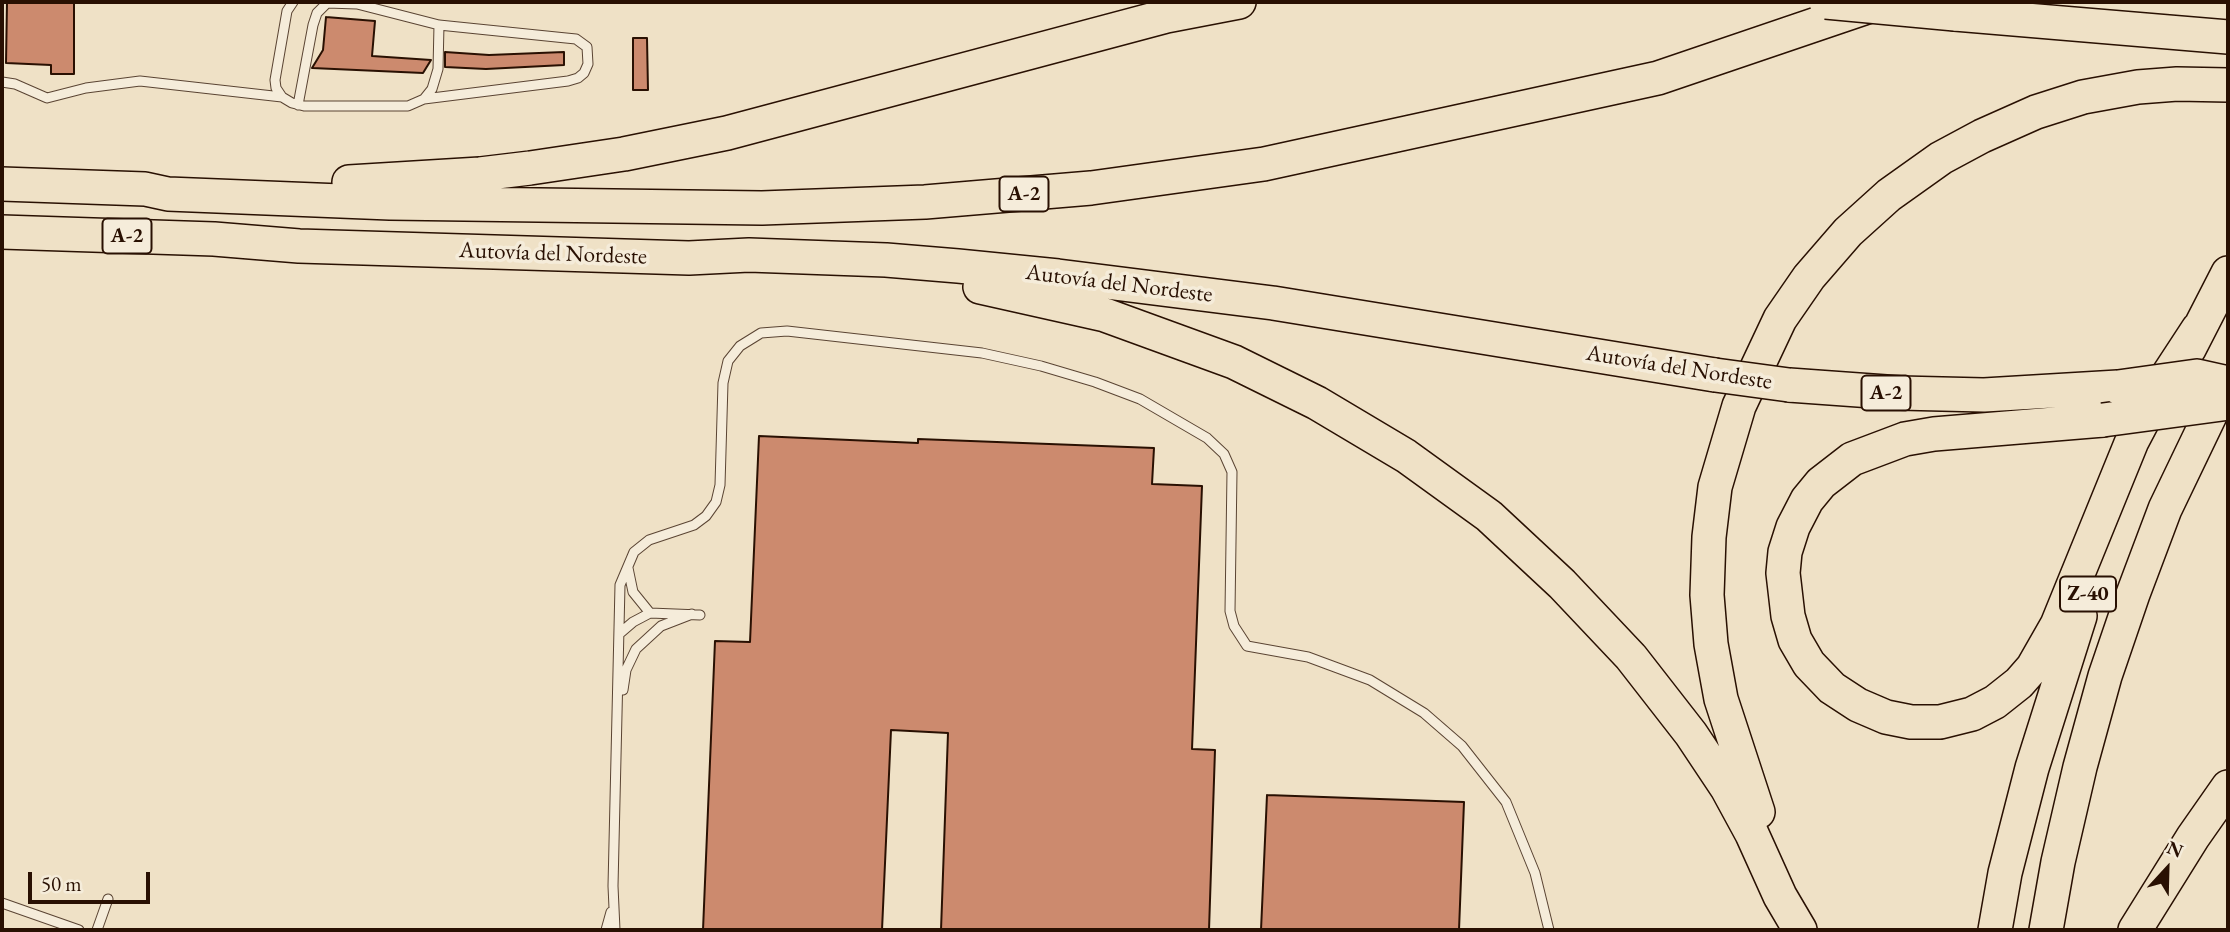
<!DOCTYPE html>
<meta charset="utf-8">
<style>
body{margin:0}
#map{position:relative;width:2230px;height:932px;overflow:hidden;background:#efe1c6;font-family:"EB Garamond",serif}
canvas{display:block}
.frame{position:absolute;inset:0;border:4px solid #291002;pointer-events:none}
.north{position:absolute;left:2132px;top:834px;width:70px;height:70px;-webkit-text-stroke:5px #f5ecda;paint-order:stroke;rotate:22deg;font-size:19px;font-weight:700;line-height:28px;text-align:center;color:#291002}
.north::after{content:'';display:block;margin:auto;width:24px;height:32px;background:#291002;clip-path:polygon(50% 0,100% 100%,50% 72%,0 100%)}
.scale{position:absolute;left:28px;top:872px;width:122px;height:32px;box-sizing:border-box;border:4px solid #291002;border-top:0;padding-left:9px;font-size:21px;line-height:24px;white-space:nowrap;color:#291002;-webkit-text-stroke:5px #f5ecda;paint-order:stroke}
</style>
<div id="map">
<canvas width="2230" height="932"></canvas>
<div class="frame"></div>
<div class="north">N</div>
<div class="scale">50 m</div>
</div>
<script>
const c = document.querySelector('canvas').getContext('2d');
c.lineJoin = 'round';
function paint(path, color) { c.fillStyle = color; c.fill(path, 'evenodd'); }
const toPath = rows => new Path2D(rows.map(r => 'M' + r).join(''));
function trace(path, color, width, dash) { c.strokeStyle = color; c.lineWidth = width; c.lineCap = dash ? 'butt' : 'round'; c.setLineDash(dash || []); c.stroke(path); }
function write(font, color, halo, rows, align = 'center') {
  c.font = font + ' "EB Garamond",serif'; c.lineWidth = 7; c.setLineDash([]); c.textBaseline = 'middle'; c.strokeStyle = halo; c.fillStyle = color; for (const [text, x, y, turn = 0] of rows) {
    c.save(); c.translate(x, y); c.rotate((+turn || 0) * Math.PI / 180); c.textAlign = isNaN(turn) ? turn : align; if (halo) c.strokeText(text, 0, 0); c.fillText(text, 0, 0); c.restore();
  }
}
const building = toPath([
 [7,2,74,2,74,74,51,74,51,65,6,63,7,2],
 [326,17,375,21,372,56,431,60,423,73,312,68,323,50,326,17],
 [633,38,647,38,648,90,633,90,633,38],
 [445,52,489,55,564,52,564,65,486,69,445,67,445,52],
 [759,436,918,443,918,439,1154,448,1152,484,1202,486,1192,749,1215,750,1209,930,941,930,948,733,891,730,882,930,703,930,715,641,750,642,759,436],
 [1267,795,1464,802,1459,930,1261,930,1267,795]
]);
paint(building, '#cc8a6e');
trace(building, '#291002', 2);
const service = toPath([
 [293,2,287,11,275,80,276,88,282,97,292,103,304,106,408,106,424,99,432,89,438,69,439,25],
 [2,82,15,84,47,98,86,88,140,81,282,97],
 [298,105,313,25,317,13,327,3,357,4,439,25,566,38,576,39,587,47,588,64,584,73,578,78,568,81,424,99],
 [628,568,633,592,650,613],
 [619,634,633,622,650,613,700,615],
 [623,690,626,670,636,649,661,626,692,614],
 [2,903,79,930],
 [97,930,108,899],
 [606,930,611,912],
 [615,930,613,886,620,585,634,552,649,540,694,525,706,516,716,502,720,485,723,383,728,361,740,346,761,333,787,331,982,353,1041,366,1095,382,1140,399,1207,438,1224,454,1232,472,1230,611,1234,626,1247,646,1308,657,1370,680,1424,713,1462,746,1506,802,1535,873,1549,930]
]);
const motorway = toPath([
 [1955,14,2228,37],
 [349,182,480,174,530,168,624,154,727,133,1166,16,1239,2],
 [2,184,145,189,168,194,390,203,762,208,925,202,1091,188,1264,164,1658,78,1873,5],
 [2,232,214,239,299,246,689,258,749,255,886,260,958,266,1058,276,1273,303,1715,375],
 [980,287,1105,315,1234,362,1317,403,1406,456,1489,516,1562,584,1631,657,1691,734,1727,788,1752,834,1780,896,1800,930],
 [2189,349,2228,273],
 [1789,385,1900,393,1984,395,2118,387],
 [2103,420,1934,434,1905,439,1852,459,1821,483,1807,500,1793,527,1785,552,1783,573,1788,616,1795,640,1809,664,1832,688,1858,705,1886,717,1911,722,1940,722,1972,714,1995,702,2019,683,2033,667,2057,625,2132,441,2162,384,2198,329],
 [1758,812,1721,699,1711,644,1707,595,1709,537,1715,487,1739,406,1780,319,1809,277,1848,232,1889,195,1941,158,1982,136,2036,112,2083,97,2138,87,2177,84,2228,85],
 [1995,930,2005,873,2032,768,2080,616],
 [2046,930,2058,862,2080,767,2105,676,2133,594,2165,509,2226,382],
 [2135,930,2193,837,2228,787]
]);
trace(service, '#5a4433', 11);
trace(motorway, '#291002', 36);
trace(service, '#f5ecda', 9);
trace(motorway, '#efe1c6', 33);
const motorwayBridge = toPath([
 [1826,2,1955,14],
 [1715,375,1789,385],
 [2118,387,2197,376,2228,383],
 [2103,420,2228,403]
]);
trace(motorwayBridge, '#291002', 36, []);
trace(motorwayBridge, '#efe1c6', 33);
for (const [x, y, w] of [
 [1024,194,49],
 [127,236,49],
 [1886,393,49],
 [2088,594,56]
]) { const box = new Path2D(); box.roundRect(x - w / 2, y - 17.5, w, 35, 5); c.fillStyle = '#f5ecda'; c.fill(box); trace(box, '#291002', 2); }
write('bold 21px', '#291002', null, [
 ["A-2",1024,194],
 ["A-2",127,236],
 ["A-2",1886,393],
 ["Z-40",2088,594]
]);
write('23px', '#291002', '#f5ecda', [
 ["Autovía del Nordeste",553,254,2],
 ["Autovía del Nordeste",1119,284,7],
 ["Autovía del Nordeste",1679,368,9]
]);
</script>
